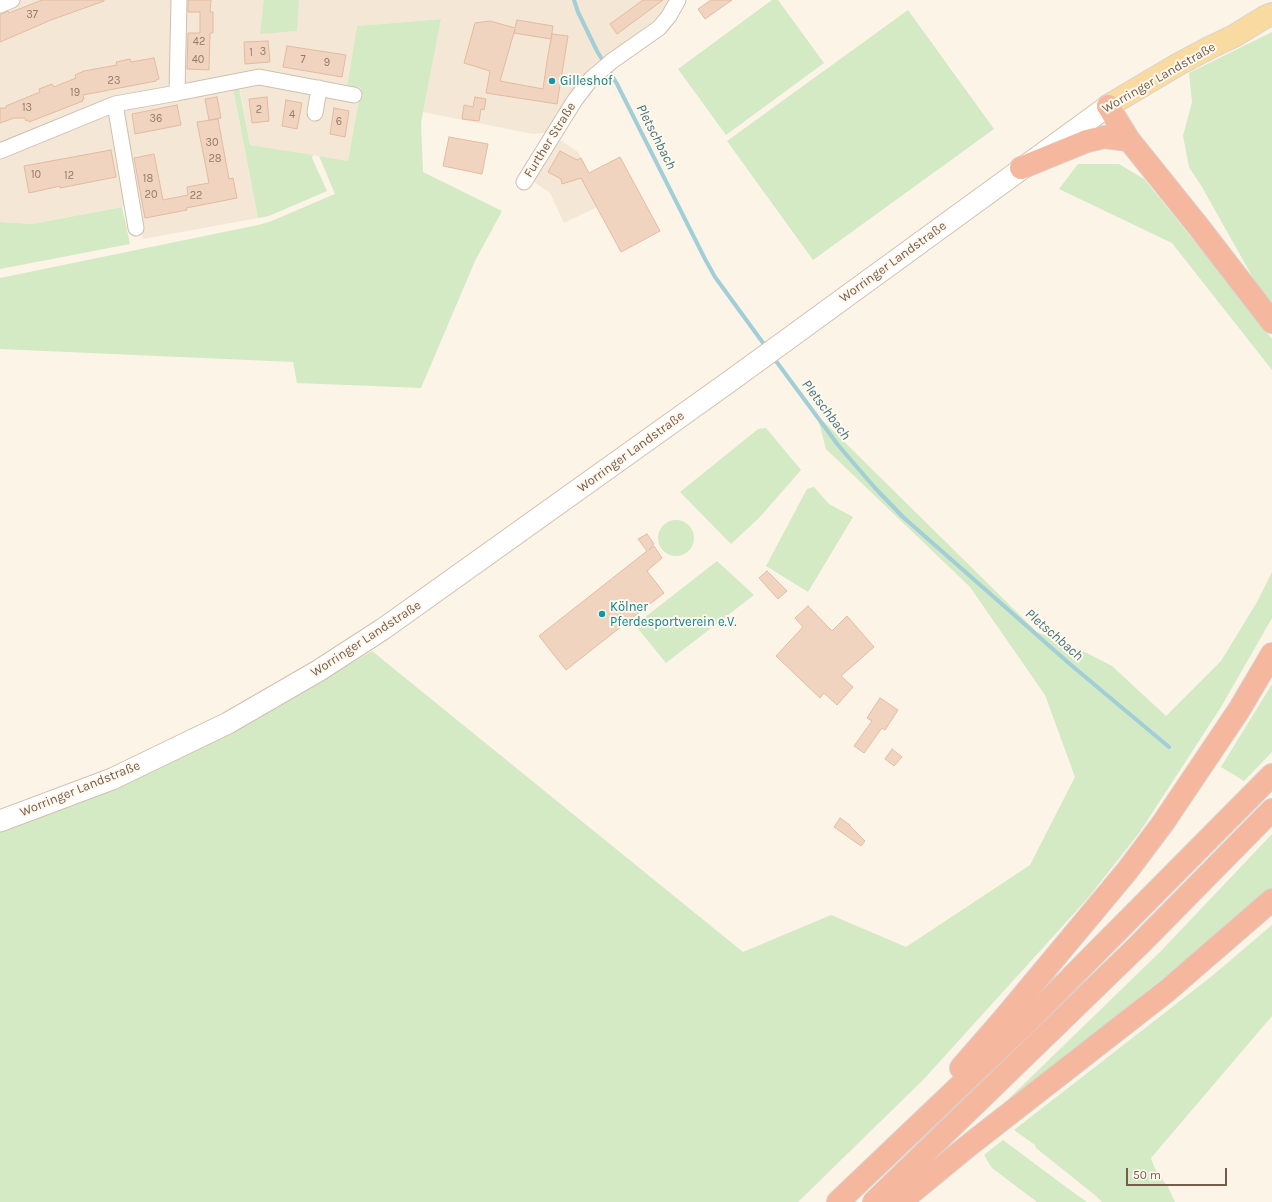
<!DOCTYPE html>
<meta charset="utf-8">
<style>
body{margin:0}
#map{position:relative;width:1272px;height:1202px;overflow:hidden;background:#fcf4e7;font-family:Karla,sans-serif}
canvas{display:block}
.scale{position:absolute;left:1126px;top:1168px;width:101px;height:18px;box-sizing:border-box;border:2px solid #755c4c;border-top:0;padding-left:5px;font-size:12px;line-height:14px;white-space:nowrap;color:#755c4c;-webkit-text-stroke:3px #fff8ed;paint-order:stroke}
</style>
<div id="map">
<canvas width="1272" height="1202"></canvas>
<div class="scale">50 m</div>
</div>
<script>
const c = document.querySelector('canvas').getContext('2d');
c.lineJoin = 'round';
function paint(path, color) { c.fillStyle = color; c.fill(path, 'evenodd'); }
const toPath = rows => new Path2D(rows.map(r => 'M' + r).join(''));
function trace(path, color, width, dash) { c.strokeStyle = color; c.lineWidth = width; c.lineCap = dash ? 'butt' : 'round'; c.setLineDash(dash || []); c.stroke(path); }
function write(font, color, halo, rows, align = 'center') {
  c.font = font + ' Karla,sans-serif'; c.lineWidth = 4; c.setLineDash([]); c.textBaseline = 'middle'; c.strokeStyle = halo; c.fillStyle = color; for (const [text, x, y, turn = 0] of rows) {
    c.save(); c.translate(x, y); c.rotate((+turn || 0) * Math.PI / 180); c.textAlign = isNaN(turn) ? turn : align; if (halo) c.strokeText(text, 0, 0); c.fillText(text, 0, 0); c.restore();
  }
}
paint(toPath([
 [0,0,668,0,666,6,652,22,592,66,568,97,549,132,533,134,423,112,441,19,357,26,347,85,361,88,348,161,250,145,240,88,233,88,258,218,143,239,136,204,32,224,0,222],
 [559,139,578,152,589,173,597,207,564,223,550,193,531,180]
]), '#f4e7d5');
paint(toPath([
 [264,0,299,0,297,31,260,34],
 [772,0,778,0,824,63,726,135,678,69],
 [908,10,994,129,813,260,727,141],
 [441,19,421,123,423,172,502,211,475,261,421,388,297,383,293,362,0,349,0,278,258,225,269,222,335,194,319,156,348,161,361,88,347,86,357,26],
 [1272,32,1272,308,1262,294,1202,187,1189,167,1183,136,1192,102,1189,73],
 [239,87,250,145,313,155,312,158,327,191,269,216,258,218,233,88],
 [1078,164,1119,164,1144,179,1245,303,1272,339,1272,370,1172,243,1059,189],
 [122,207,130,244,0,269,0,222,32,224],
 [817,415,1037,632,1081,650,1112,666,1166,716,1221,661,1257,602,1272,572,1272,618,1221,707,1158,804,1139,833,1088,898,923,1080,798,1202,0,1202,0,831,225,735,372,651,743,952,831,915,906,947,1030,865,1075,777,1045,695,970,587,826,449],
 [766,428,801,470,760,517,731,544,680,492,758,429],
 [814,487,829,504,853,517,808,592,766,566,807,489],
 '658 538a18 18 0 1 1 36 0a18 18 0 1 1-36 0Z',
 [717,561,754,595,666,663,635,625],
 [1272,684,1272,752,1244,781,1221,767],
 [1272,834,1272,888,1166,976,993,1114,1161,951],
 [1272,925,1272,1016,1151,1158,1155,1169,1168,1187,1175,1202,1102,1202,1096,1196,1036,1148,1035,1145,1014,1130,1212,976],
 [1003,1140,1066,1187,1087,1202,1037,1202,992,1168,984,1155]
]), '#d3eac5');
trace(toPath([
 [574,0,578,12,597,51,617,84,705,259,715,277,766,347],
 [773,357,838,445,875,488,903,517,1071,665,1169,747]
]), '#a2ced7', 4);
const building = toPath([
 [42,0,104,0,104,1,51,20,0,42,0,15,8,11,9,13,42,0],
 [188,0,211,0,210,12,213,12,213,33,210,33,209,70,187,69,188,33,200,33,200,12,188,12,188,0],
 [643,0,663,0,617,34,610,24,643,0],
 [711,0,732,0,705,19,698,9,711,0],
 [517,20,553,26,551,39,514,33,515,29,500,81,543,89,547,61,552,34,568,36,557,104,486,93,490,71,464,63,475,23,490,21,515,28,517,20],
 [268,41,270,62,245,64,244,42,268,41],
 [287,46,346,55,342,77,283,67,287,46],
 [154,58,159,79,156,80,156,81,83,95,84,99,82,100,83,101,29,122,28,120,26,121,25,118,14,118,0,123,0,108,6,108,6,106,40,92,39,89,52,84,54,87,76,78,75,75,84,71,117,65,116,62,130,59,131,62,154,58],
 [217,97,221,118,209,120,205,99,217,97],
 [267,97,269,121,252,123,249,99,267,97],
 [475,97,486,99,484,110,481,109,479,121,462,119,464,105,473,107,475,97],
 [286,100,302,103,297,129,282,126,286,100],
 [177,105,181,125,135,134,132,114,177,105],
 [334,108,349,111,345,137,330,134,334,108],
 [218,119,229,179,233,178,237,198,186,208,187,210,145,218,134,158,154,154,163,200,188,195,187,187,209,183,197,122,218,119],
 [449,137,488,144,482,174,443,166,449,137],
 [111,150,116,177,60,188,60,186,29,193,24,166,111,150],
 [560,151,577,160,581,158,589,173,620,157,660,231,621,252,581,178,562,184,561,179,548,172,560,151],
 [647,534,654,544,649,550,654,546,662,558,647,571,664,593,566,670,539,636,647,551,638,539,647,534],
 [767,571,787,591,778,599,759,578,767,571],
 [808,606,832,631,847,616,874,647,841,676,853,687,837,705,824,693,820,698,776,656,803,627,795,618,808,606],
 [880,698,898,710,885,730,882,728,864,753,854,746,872,721,867,718,880,698],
 [892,749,902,757,894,766,885,759,892,749],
 [840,818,850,825,850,826,865,841,861,846,834,827,840,818]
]);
paint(building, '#f1d4bf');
trace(building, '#e3bba0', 1);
const minor = toPath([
 [0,5,12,0],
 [177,93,259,77,354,95],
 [115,104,177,93,179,0],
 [315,113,319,88],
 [0,151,115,104,136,228],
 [524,182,575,100,591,79,612,61,659,28,669,16,678,0]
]);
const secondary = toPath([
 [0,821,112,779,228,723,318,671,383,629,733,379,1108,106]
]);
const primary = toPath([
 [1108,106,1177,65,1209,48,1234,36,1265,17,1272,14]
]);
const motorway = toPath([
 [1108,106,1129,140,1198,226,1272,322],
 [1021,168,1087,141,1104,137,1129,140],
 [961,1068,1002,1021,1127,871,1163,823,1239,710,1272,654],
 [838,1202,1026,1023,1272,775],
 [874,1202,1140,944,1272,810],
 [900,1202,968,1146,1168,990,1272,900]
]);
trace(minor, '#d0bfb0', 17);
trace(secondary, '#d3bfad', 23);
trace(primary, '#d8d1cd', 24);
trace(motorway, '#d8d1cd', 24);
trace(minor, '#fff', 15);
trace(secondary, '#fff', 21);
trace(primary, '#f9daa1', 22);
trace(motorway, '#f5b89f', 22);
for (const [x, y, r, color] of [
 [552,81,4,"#0f9aa8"],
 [602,614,4,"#0f9aa8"]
]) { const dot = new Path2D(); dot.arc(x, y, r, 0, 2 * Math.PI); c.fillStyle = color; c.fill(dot); trace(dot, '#fff8ed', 1.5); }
write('11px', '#947a69', null, [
 ["37",32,15],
 ["42",199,42],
 ["3",263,52],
 ["1",251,53],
 ["40",198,60],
 ["7",303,60],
 ["9",327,63],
 ["23",114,81],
 ["19",75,93],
 ["13",27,108],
 ["2",259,110],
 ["4",292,115],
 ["36",156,119],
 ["6",339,122],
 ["30",212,143],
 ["28",215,159],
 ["10",36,175],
 ["12",69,176],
 ["18",148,179],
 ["20",151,195],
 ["22",196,196]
]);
write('13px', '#755c4c', '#fff8ed', [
 ["Worringer Landstraße",1159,78,-30],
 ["Further Straße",550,140,-58],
 ["Worringer Landstraße",893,262,-36],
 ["Worringer Landstraße",631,452,-36],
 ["Worringer Landstraße",366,639,-33],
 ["Worringer Landstraße",80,789,-22]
]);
write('13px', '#0d838f', '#fff8ed', [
 ["Gilleshof",560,81],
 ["Kölner",610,607],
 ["Pferdesportverein e.V.",610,622]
], 'left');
write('italic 14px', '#437581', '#fff8ed', [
 ["Pletschbach",656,137,63],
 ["Pletschbach",826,410,53],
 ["Pletschbach",1054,635,41]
]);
</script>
